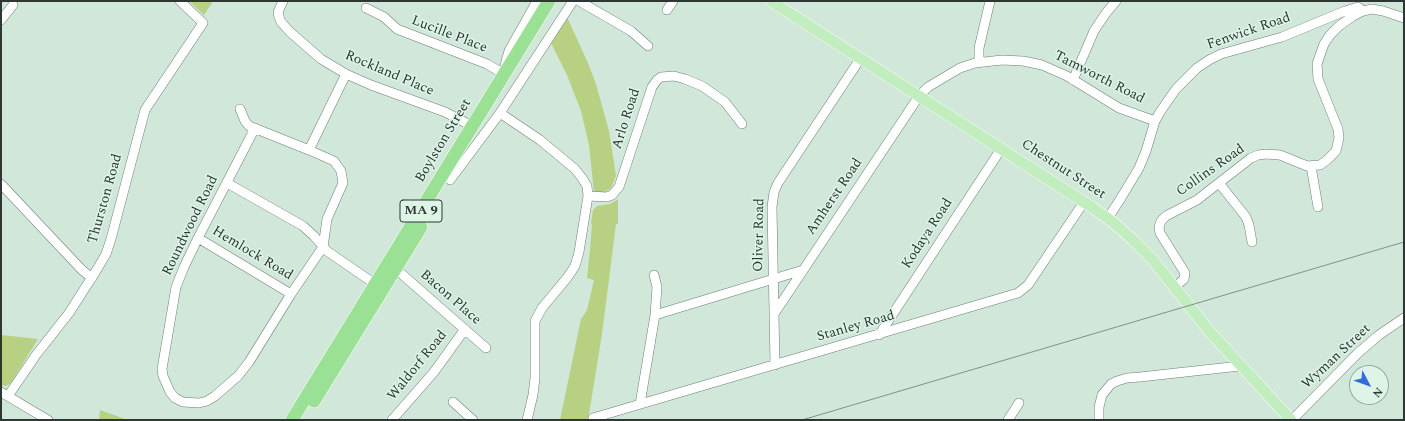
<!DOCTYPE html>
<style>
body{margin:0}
#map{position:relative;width:1405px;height:421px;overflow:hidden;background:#d0e7da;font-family:Spectral,serif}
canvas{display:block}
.frame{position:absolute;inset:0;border:2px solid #2e3733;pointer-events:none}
.north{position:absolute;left:1349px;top:365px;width:40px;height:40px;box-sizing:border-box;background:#ddf4e7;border:1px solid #97a89f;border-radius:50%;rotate:131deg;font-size:11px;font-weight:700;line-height:16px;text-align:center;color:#2e3733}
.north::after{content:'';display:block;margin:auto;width:14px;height:18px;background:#346bda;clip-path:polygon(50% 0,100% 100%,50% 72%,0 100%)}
</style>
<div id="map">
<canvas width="1405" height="421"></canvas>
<div class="frame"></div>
<div class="north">N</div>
</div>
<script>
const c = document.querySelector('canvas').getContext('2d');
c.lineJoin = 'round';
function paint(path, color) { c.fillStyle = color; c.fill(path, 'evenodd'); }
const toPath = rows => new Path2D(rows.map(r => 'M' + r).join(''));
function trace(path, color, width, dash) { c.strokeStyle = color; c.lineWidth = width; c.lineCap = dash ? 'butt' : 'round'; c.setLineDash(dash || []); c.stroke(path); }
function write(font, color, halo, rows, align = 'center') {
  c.font = font + ' Spectral,serif'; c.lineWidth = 3; c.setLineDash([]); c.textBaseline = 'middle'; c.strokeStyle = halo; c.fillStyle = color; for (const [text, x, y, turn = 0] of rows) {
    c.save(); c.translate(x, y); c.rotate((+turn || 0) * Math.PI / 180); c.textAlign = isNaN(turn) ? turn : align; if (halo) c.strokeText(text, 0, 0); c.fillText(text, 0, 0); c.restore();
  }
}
paint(toPath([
 [189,1,213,1,204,15],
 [567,17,588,63,596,84,609,131,616,176,611,188,604,192,594,192,589,145,581,111,567,75,551,43],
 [618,199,618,224,616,224,602,334,588,420,560,420,581,319,587,310,594,280,587,278,590,250,592,224,591,223,593,210,597,206,610,204],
 [1,335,38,339,11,383,6,386,1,385],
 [100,410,125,419,129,420,99,420]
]), '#b7d081');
const minor = toPath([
 [283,1,278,12,279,17,281,22,290,32,321,59,346,74,371,85,445,112,472,126],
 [579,1,631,31,648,46],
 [366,8,384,17,397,29,487,64,504,74,506,61,509,51,537,1],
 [667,10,673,1],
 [1,20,13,5],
 [979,62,979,48,990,1],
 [1073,80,1094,31,1106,13,1116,1],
 [240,109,245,121,249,126,309,150,334,161,341,171,343,183,327,219,323,247,291,294,249,362,238,376,215,396,207,401,199,403,183,402,175,398,170,392,163,376,162,369,176,287,184,267,198,238,255,128],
 [500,113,540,140,575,169,582,178,587,186,588,196,579,252,575,266,567,278,542,308,535,321,535,378,533,395,527,420],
 [309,150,346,74],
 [1311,166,1318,207],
 [450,180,500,113,573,1],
 [227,183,303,226,314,236,327,251,375,284],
 [1219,183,1246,217,1249,225,1252,242],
 [1,184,82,270,92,278],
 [588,196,607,197,612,195,619,187,652,87,657,80,661,77,674,76,685,79,702,86,725,102,742,124],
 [1108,218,1121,198,1139,168,1146,151,1155,121,1160,112,1176,89,1197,68,1209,60,1221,54,1282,37,1345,11,1358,7,1363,11],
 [198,238,291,294],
 [396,269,486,348],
 [1175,287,1184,279,1185,273,1160,233,1159,227,1161,221,1166,216,1197,200,1251,158,1258,155,1266,154,1280,155,1307,166,1320,165,1327,160,1336,151,1339,138,1338,129,1318,79,1317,64,1324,44,1330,35,1339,26,1353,16,1363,11,1372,9,1383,11,1404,18],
 [774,314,919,96,928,87,960,68,975,63,1002,60,1023,61,1042,65,1067,76,1119,108,1155,121],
 [655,315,803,270],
 [879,335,1001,149],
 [775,365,772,207,774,192,778,183,860,59],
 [1,392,48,420],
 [8,396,36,355,69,313,96,271,106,254,111,239,145,110,203,23,180,1],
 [453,402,473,420],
 [640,404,655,315,657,287,654,275],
 [593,418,1018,293,1028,285,1084,202],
 [392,420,434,372,465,329],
 [1008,420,1019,403],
 [1099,420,1099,407,1102,395,1111,384,1117,381,1127,378,1140,377,1240,366],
 [1292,420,1358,353,1379,335,1404,318]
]);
const major = toPath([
 [771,1,1093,208,1114,223,1133,240,1152,259,1210,332,1291,420]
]);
const highway = toPath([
 [314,401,421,227],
 [292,420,549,1]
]);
trace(minor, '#6a7f74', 10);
trace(major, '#fff', 12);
trace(highway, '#fff', 14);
trace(minor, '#fff', 9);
trace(major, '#c2edbf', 11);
trace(highway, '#9ae195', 13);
trace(toPath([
 [802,420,1404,242]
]), '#819189', 1);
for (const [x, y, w] of [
 [421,211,42]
]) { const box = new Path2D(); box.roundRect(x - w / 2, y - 11, w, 22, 3); c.fillStyle = '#ddf4e7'; c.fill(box); trace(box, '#2e3733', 1); }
write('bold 13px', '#2e3733', null, [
 ["MA 9",421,211]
]);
write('14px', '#2e3733', '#ddf4e7', [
 ["Fenwick Road",1249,32,-19],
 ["Lucille Place",449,35,21],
 ["Rockland Place",389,74,23],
 ["Tamworth Road",1099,78,27],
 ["Arlo Road",627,119,-72],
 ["Boylston Street",444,141,-59],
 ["Chestnut Street",1063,170,33],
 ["Collins Road",1211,171,-35],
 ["Amherst Road",835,197,-56],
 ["Thurston Road",106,199,-74],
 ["Roundwood Road",191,226,-64],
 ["Kodaya Road",928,234,-57],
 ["Oliver Road",760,235,-89],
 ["Hemlock Road",252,254,31],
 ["Bacon Place",450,298,41],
 ["Stanley Road",856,327,-16],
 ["Wyman Street",1337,357,-43],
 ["Waldorf Road",418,366,-51]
]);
</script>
